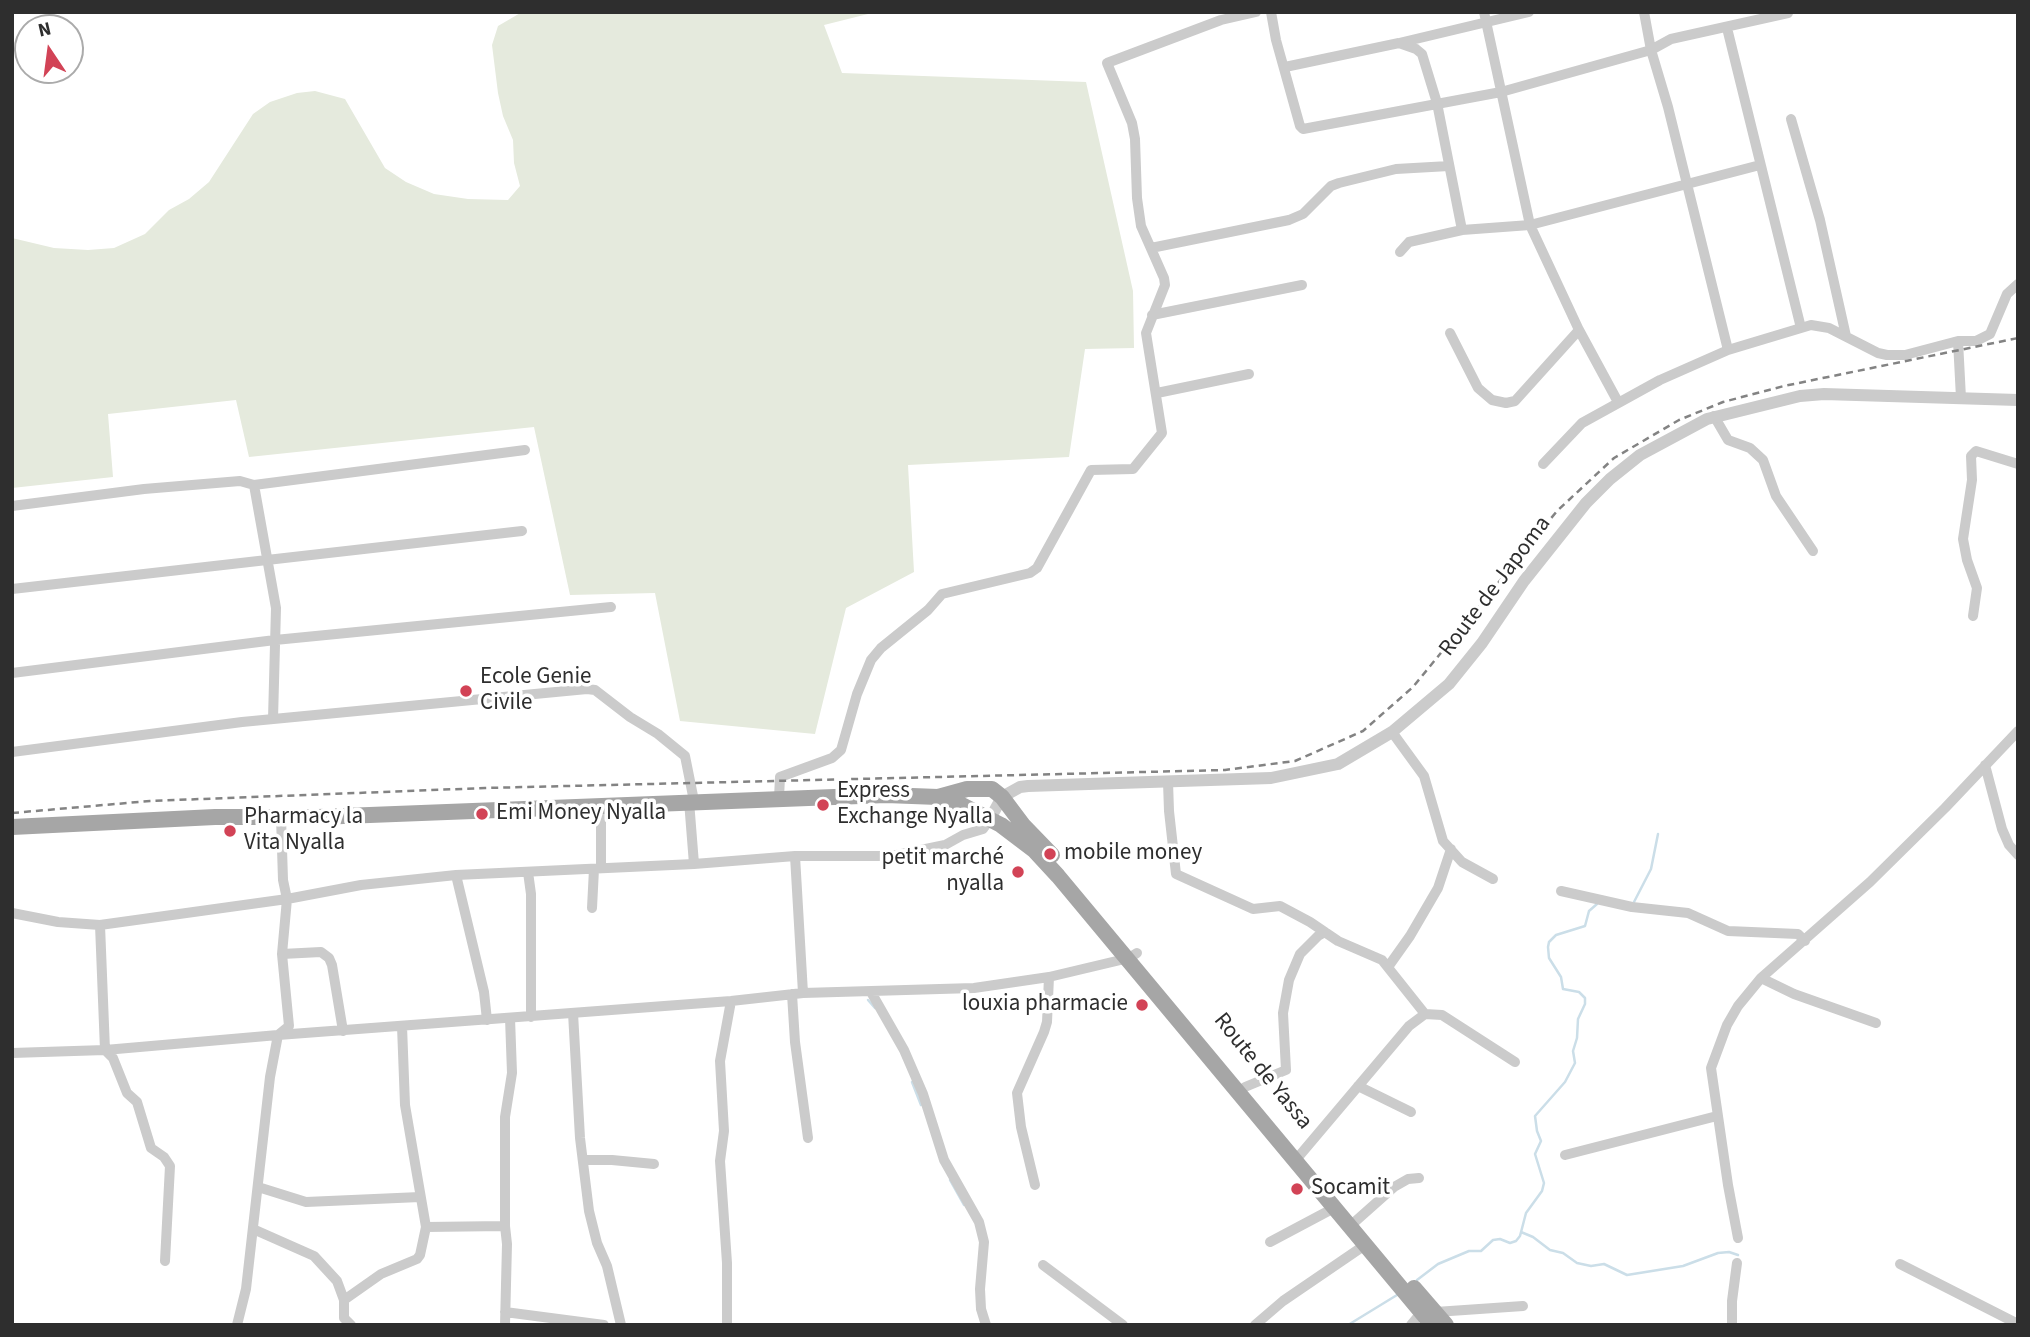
<!DOCTYPE html>
<meta charset="utf-8">
<style>
body{margin:0}
#map{position:relative;width:2030px;height:1337px;overflow:hidden;background:#fff;font-family:"Source Sans 3",sans-serif}
canvas{display:block}
.frame{position:absolute;inset:0;border:14px solid #2e2e2e;pointer-events:none}
.north{position:absolute;left:14px;top:14px;width:70px;height:70px;box-sizing:border-box;background:#fff;border:2px solid #ababab;border-radius:50%;rotate:347deg;font-size:19px;font-weight:700;line-height:28px;text-align:center;color:#2e2e2e}
.north::after{content:'';display:block;margin:auto;width:24px;height:32px;background:#d24356;clip-path:polygon(50% 0,100% 100%,50% 72%,0 100%)}
</style>
<div id="map">
<canvas width="2030" height="1337"></canvas>
<div class="frame"></div>
<div class="north">N</div>
</div>
<script>
const c = document.querySelector('canvas').getContext('2d');
c.lineJoin = 'round';
function paint(path, color) { c.fillStyle = color; c.fill(path, 'evenodd'); }
const toPath = rows => new Path2D(rows.map(r => 'M' + r).join(''));
function trace(path, color, width, dash) { c.strokeStyle = color; c.lineWidth = width; c.lineCap = dash ? 'butt' : 'round'; c.setLineDash(dash || []); c.stroke(path); }
function write(font, color, halo, rows, align = 'center') {
  c.font = font + ' "Source Sans 3",sans-serif'; c.lineWidth = 7; c.setLineDash([]); c.textBaseline = 'middle'; c.strokeStyle = halo; c.fillStyle = color; for (const [text, x, y, turn = 0] of rows) {
    c.save(); c.translate(x, y); c.rotate((+turn || 0) * Math.PI / 180); c.textAlign = isNaN(turn) ? turn : align; if (halo) c.strokeText(text, 0, 0); c.fillText(text, 0, 0); c.restore();
  }
}
paint(toPath([
 [522,12,876,12,824,25,842,73,1086,82,1133,291,1134,348,1085,349,1069,457,908,465,914,572,846,608,815,734,680,721,655,593,570,595,534,427,249,457,236,400,108,414,113,477,12,488,12,238,54,248,88,250,114,248,145,234,169,210,189,199,209,182,253,114,270,102,297,93,315,91,345,99,385,168,406,182,434,194,468,199,508,200,520,186,514,163,513,140,503,116,498,93,492,45,498,26]
]), '#e5eadd');
trace(toPath([
 [1634,902,1651,869,1658,834],
 [868,1000,875,1008],
 [912,1082,921,1105],
 [950,1180,964,1205],
 [1521,1232,1533,1237,1550,1250,1563,1253,1577,1263,1591,1266,1604,1264,1627,1275,1683,1266,1718,1253,1729,1252,1738,1255],
 [1417,1280,1438,1264,1469,1251,1481,1251,1493,1240,1500,1239,1510,1243,1516,1241,1520,1236,1526,1213,1542,1191,1544,1183,1535,1154,1541,1141,1537,1131,1535,1116,1565,1082,1575,1063,1573,1051,1577,1038,1578,1019,1585,1004,1585,998,1579,992,1563,989,1561,977,1549,958,1548,947,1549,942,1556,935,1585,926,1589,911,1597,904],
 [1348,1325,1397,1295]
]), '#cbdee8', 2.5);
trace(toPath([
 [1271,12,1276,40,1300,126,1303,129,1501,92,1651,50,1671,39,1788,13],
 [1484,12,1530,225,1579,330,1618,402],
 [1644,12,1651,50,1668,107,1728,350],
 [1727,28,1801,328],
 [1399,43,1416,49,1422,54,1437,103,1462,230],
 [1285,67,1399,43,1529,12],
 [1791,119,1820,220,1846,336],
 [1151,248,1289,220,1303,214,1331,186,1339,183,1396,169,1449,166],
 [1400,252,1409,242,1462,230,1530,225,1760,165],
 [1152,315,1302,285],
 [1450,333,1478,388,1492,400,1506,403,1515,401,1579,330],
 [1958,341,1961,398],
 [1157,393,1249,374],
 [1714,416,1728,440,1750,448,1763,460,1776,496,1813,551],
 [1543,464,1582,423,1660,380,1728,350,1811,325,1829,328,1878,353,1887,355,1905,355,1958,341,1976,341,1990,334,2007,294,2018,284],
 [254,485,525,450],
 [12,506,144,489,240,481,254,485,276,608,273,719],
 [12,589,522,531],
 [1973,616,1977,588,1967,560,1963,539,1972,480,1971,456,1976,451,2018,464],
 [12,673,275,640,611,607],
 [1392,732,1424,776,1443,841,1462,862,1493,879],
 [12,752,242,722,587,689,595,690,630,717,658,734,685,756,694,801],
 [1985,765,2002,829,2009,845,2018,855],
 [1168,782,1169,811,1176,874,1253,909,1280,906,1310,922,1338,941,1382,960,1425,1014],
 [779,798,780,777,832,758,841,750,857,694,871,660,881,648,928,610,942,594,1030,573,1037,568,1091,470,1133,469,1162,433,1146,333,1165,285,1164,278,1141,226,1137,198,1135,139,1132,123,1107,63,1221,20,1256,12],
 [689,801,694,864],
 [601,805,601,868],
 [795,856,803,993],
 [528,872,531,894,531,1017],
 [456,875,484,992,487,1020],
 [1561,891,1632,907,1688,913,1728,931,1798,934,1805,941],
 [592,908,594,869],
 [12,913,58,922,100,925,287,899,361,885,456,875,694,864,795,856,892,856,945,845,963,835,983,829,990,819],
 [100,925,105,1050,113,1058,127,1093,137,1102,151,1148,164,1157,170,1166,165,1261],
 [282,954,321,952,329,958,332,965,343,1031],
 [1388,967,1410,936,1438,888,1451,849],
 [1761,978,1794,994,1876,1023],
 [871,992,904,1050,923,1094,944,1160,979,1222,984,1242,980,1289,981,1309,986,1325],
 [792,994,795,1042,808,1138],
 [573,1013,580,1138,589,1211,597,1243,607,1266,621,1325],
 [12,1053,105,1050,278,1035,731,1001,803,993,974,988,1049,977,1129,958,1137,953],
 [1358,1086,1411,1112],
 [1245,1087,1286,1070,1283,1013,1289,980,1300,954,1318,936,1325,932],
 [1565,1155,1717,1116],
 [583,1160,612,1160,654,1164],
 [1293,1160,1300,1155,1409,1026,1425,1014,1442,1015,1515,1062],
 [1035,1185,1021,1127,1017,1093,1044,1032,1047,1022,1049,977],
 [258,1187,306,1202,420,1197],
 [426,1227,505,1226],
 [1349,1227,1394,1187,1408,1179,1419,1178],
 [253,1229,314,1256,337,1281,344,1300,344,1318,351,1325],
 [1738,1238,1728,1185,1711,1068,1727,1025,1738,1006,1761,978,1870,882,1945,808,2018,731],
 [1270,1242,1334,1208],
 [1900,1264,2018,1324],
 [1043,1265,1123,1325],
 [344,1300,381,1274,417,1259,420,1255,426,1227,405,1105,402,1026],
 [505,1312,604,1325],
 [237,1325,246,1289,270,1077,278,1035,289,1026,282,954,287,899,283,880,281,817],
 [505,1325,507,1244,505,1226,505,1117,512,1073,510,1018],
 [727,1325,727,1263,720,1161,724,1131,720,1061,731,1001],
 [1255,1325,1283,1301,1365,1245],
 [1411,1325,1421,1313,1523,1306],
 [1732,1325,1732,1301,1737,1263]
]), '#cbcbcb', 10);
trace(toPath([
 [990,819,1002,797,1020,787,1028,786,1271,778,1338,764,1392,732,1449,684,1482,643,1524,581,1586,503,1610,479,1640,455,1707,419,1800,396,1824,394,2018,400]
]), '#cbcbcb', 12);
trace(toPath([
 [938,797,967,789,992,789,1002,797,1023,825,1052,855],
 [12,827,215,817,318,817,886,795,938,797,962,805,1001,825,1034,850,1058,876,1432,1325],
 [1414,1288,1446,1325]
]), '#a6a6a6', 16);
trace(toPath([
 [12,813,150,801,485,788,1225,770,1295,761,1363,731,1413,687,1557,511,1614,458,1679,420,1723,402,1784,386,2018,338]
]), '#838383', 2.5, [7, 5]);
for (const [x, y, r, color] of [
 [466,691,7,"#d24356"],
 [823,805,7,"#d24356"],
 [482,814,7,"#d24356"],
 [230,831,7,"#d24356"],
 [1050,854,7,"#d24356"],
 [1018,872,7,"#d24356"],
 [1142,1005,7,"#d24356"],
 [1297,1189,7,"#d24356"]
]) { const dot = new Path2D(); dot.arc(x, y, r, 0, 2 * Math.PI); c.fillStyle = color; c.fill(dot); trace(dot, '#fff', 2.5); }
write('23px', '#2e2e2e', '#fff', [
 ["Route de Japoma",1496,587,-53],
 ["Route de Yassa",1262,1072,51]
]);
write('23px', '#2e2e2e', '#fff', [
 ["Ecole Genie",480,678],
 ["Civile",480,704],
 ["Express",837,792],
 ["Exchange Nyalla",837,818],
 ["Emi Money Nyalla",496,814],
 ["Pharmacy la",244,818],
 ["Vita Nyalla",244,844],
 ["mobile money",1064,854],
 ["petit marché",1004,859,"right"],
 ["nyalla",1004,885,"right"],
 ["louxia pharmacie",1128,1005,"right"],
 ["Socamit",1311,1189]
], 'left');
</script>
